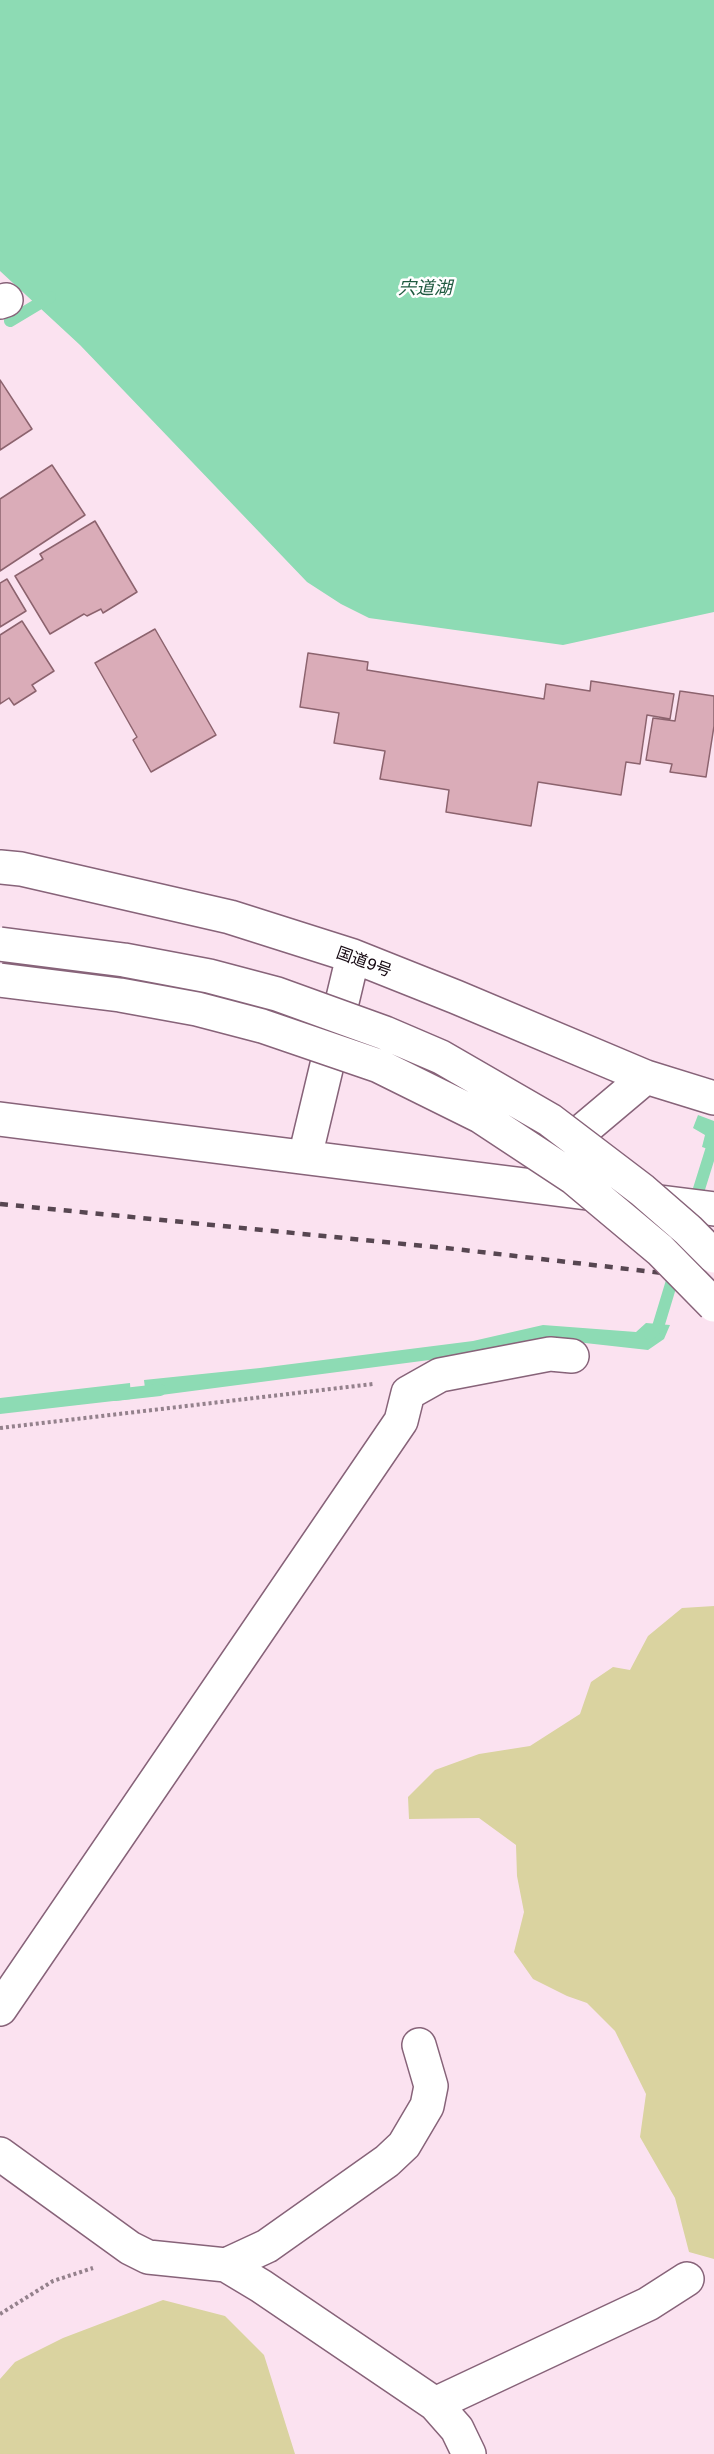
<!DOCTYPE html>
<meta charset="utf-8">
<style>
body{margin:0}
canvas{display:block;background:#fbe2f0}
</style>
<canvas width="714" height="2454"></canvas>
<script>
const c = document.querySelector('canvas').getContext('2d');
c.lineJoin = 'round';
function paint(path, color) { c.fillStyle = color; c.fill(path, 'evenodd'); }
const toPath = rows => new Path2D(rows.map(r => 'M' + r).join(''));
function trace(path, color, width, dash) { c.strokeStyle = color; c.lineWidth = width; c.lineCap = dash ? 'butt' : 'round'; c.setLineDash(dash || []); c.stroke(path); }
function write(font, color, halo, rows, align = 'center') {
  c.font = font + ' "Golos Text","Noto Sans JP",sans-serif'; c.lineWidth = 5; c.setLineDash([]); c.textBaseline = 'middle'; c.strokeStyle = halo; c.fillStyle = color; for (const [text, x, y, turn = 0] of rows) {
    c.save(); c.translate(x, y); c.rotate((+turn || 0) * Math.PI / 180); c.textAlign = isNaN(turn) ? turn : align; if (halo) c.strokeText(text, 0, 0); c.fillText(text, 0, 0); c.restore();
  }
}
paint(toPath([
 [714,1606,714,2259,689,2252,675,2198,640,2137,646,2094,615,2031,587,2003,567,1996,533,1979,514,1952,524,1912,517,1876,516,1845,479,1818,409,1819,408,1797,435,1770,479,1754,530,1746,580,1714,591,1682,613,1667,630,1670,648,1636,682,1608],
 [163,2300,225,2316,264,2355,295,2454,0,2454,0,2379,15,2362,63,2338]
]), '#dad3a0');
paint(toPath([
 [0,0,714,0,714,612,563,645,369,618,341,604,307,582,80,345,0,271],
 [698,1115,714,1121,714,1151,702,1147,705,1135,693,1128],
 [646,1323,670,1325,664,1339,648,1350,549,1339,483,1353,146,1397,144,1380,260,1368,473,1341,543,1325,636,1332],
 [130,1383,131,1399,0,1414,0,1398]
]), '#8ddbb4');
trace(toPath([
 [10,321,50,297],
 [694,1205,714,1141],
 [650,1334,658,1327,675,1271],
 [115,1395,160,1390]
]), '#8ddbb4', 12);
const building = toPath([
 [0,380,32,429,0,450,0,380],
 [52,465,85,515,0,571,0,499,52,465],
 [95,521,137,592,103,613,101,609,87,616,84,614,50,634,15,576,43,559,40,554,95,521],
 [7,579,26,611,0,627,0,583,7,579],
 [22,621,54,671,32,685,36,691,14,705,9,698,0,704,0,635,22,621],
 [155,629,216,735,151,772,133,740,137,737,95,663,155,629],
 [308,653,368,662,367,670,544,699,546,684,590,691,591,681,674,694,670,719,647,715,640,764,626,762,621,795,538,782,531,826,446,812,449,790,380,779,385,751,334,743,339,713,300,707,308,653],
 [680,691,714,696,714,726,706,777,670,772,672,764,646,760,653,718,675,721,680,691]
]);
paint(building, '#daacb8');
trace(building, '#8c636e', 1.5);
const minor = toPath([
 [0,302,6,300],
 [0,2009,401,1421,408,1393,440,1375,550,1354,572,1356],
 [0,2154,130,2248,148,2257,226,2265,261,2286,435,2404,457,2429,469,2454],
 [226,2265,267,2246,387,2161,404,2145,427,2106,431,2086,419,2045],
 [435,2404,648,2304,687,2279]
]);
const highway = toPath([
 [0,867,21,869,230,917,353,956,456,997,646,1077,714,1098],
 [0,1119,714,1209],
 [305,1157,353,956],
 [551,1157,646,1077]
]);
trace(minor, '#876379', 36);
trace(highway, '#876379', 36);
trace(toPath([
 [0,1428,373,1384],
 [0,2314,53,2281,93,2268]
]), '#94818c', 4, [3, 3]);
trace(minor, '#fff', 33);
trace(highway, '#fff', 33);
trace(toPath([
 [0,1204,455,1249,714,1279]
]), '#574651', 4.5, [8, 8]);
const highwayBridge = toPath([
 [0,944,124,960,209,976,277,994,385,1033,441,1057,550,1120,642,1190,688,1230,714,1256],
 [0,980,120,995,197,1009,262,1026,379,1066,480,1116,574,1178,660,1250,714,1305]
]);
trace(highwayBridge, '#876379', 36, []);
trace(highwayBridge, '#fff', 33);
write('16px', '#140710', '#fff', [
 ["国道9号",364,962,20]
]);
write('italic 18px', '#1f5a40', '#fff', [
 ["宍道湖",425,288]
]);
</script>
